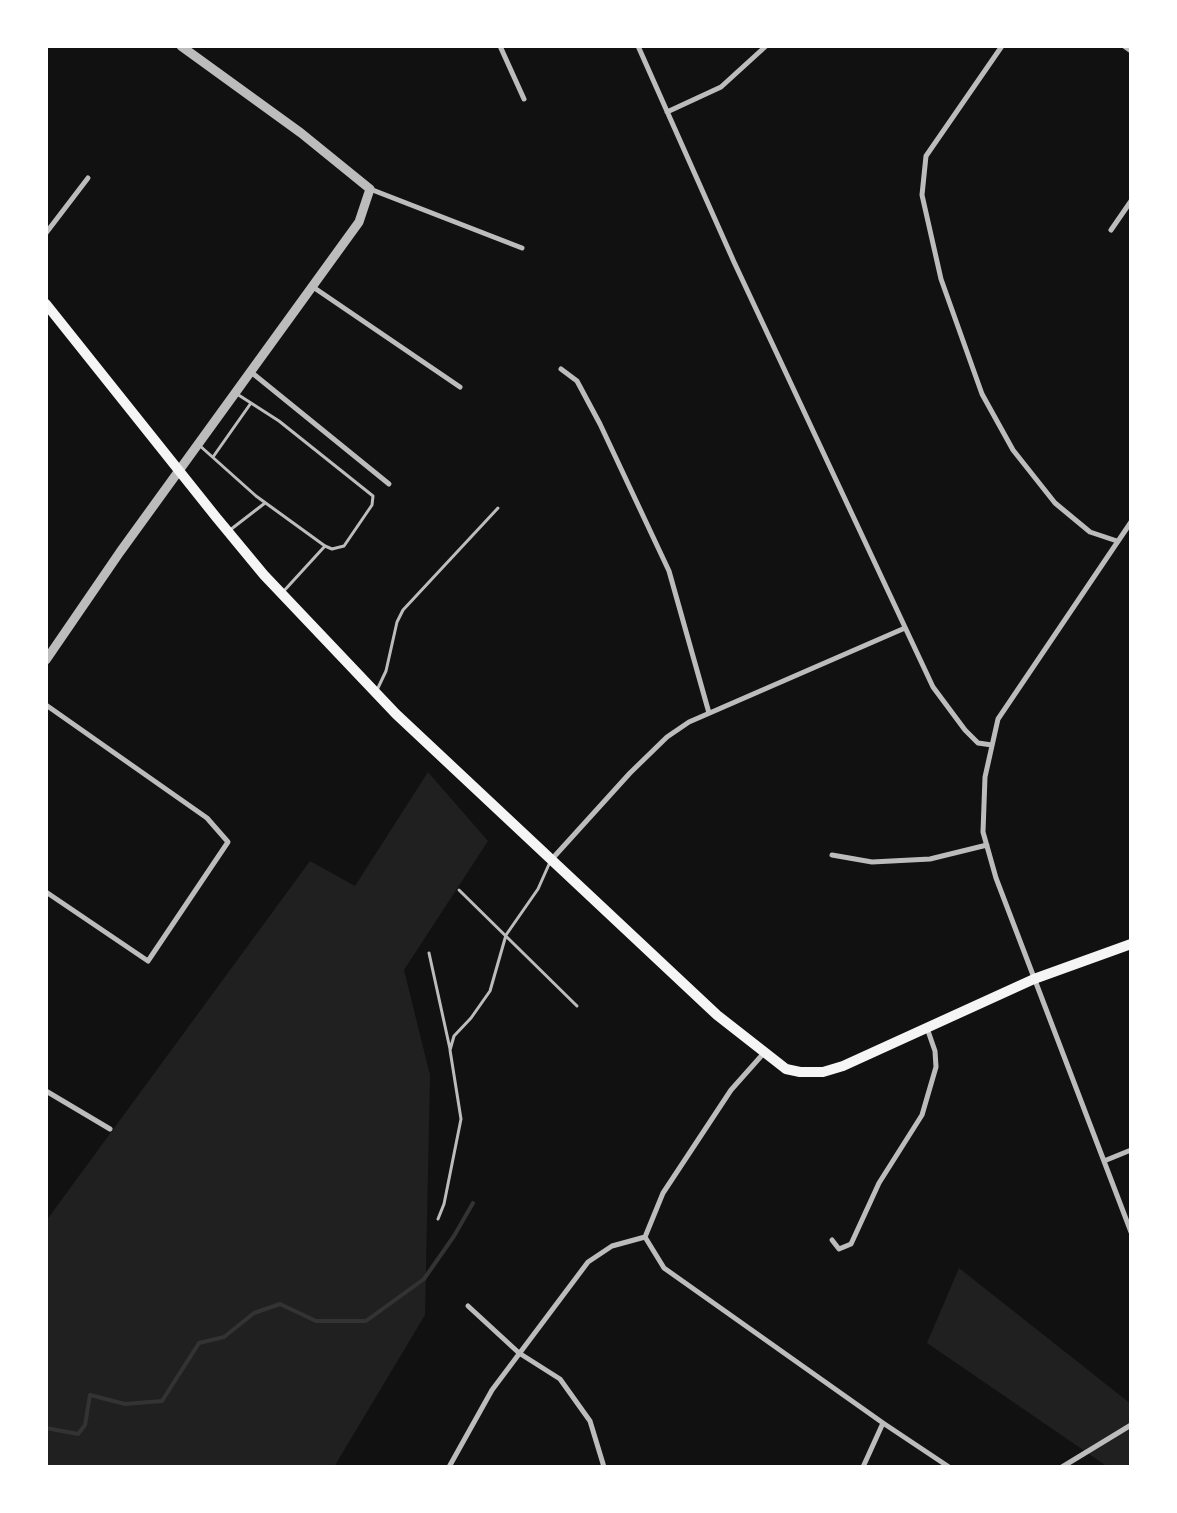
<!DOCTYPE html>
<style>
body{margin:0}
#map{position:relative;width:1177px;height:1513px;overflow:hidden;background:#111;font-family:Rubik,sans-serif}
canvas{display:block}
.frame{position:absolute;inset:0;border:48px solid #fff;pointer-events:none}
</style>
<div id="map">
<canvas width="1177" height="1513"></canvas>
<div class="frame"></div>
</div>
<script>
const c = document.querySelector('canvas').getContext('2d');
c.lineJoin = 'round';
function paint(path, color) { c.fillStyle = color; c.fill(path, 'evenodd'); }
const toPath = rows => new Path2D(rows.map(r => 'M' + r).join(''));
function trace(path, color, width, dash) { c.strokeStyle = color; c.lineWidth = width; c.lineCap = dash ? 'butt' : 'round'; c.setLineDash(dash || []); c.stroke(path); }
paint(toPath([
 [428,772,488,841,404,970,430,1075,425,1315,334,1467,46,1467,46,1221,310,861,355,886],
 [959,1268,1131,1404,1131,1467,1108,1467,927,1343]
]), '#202020');
trace(toPath([
 [46,1428,78,1434,85,1425,90,1395,125,1404,162,1401,199,1343,224,1337,254,1313,280,1304,316,1321,366,1321,424,1279,454,1236,473,1203]
]), '#333', 4);
trace(toPath([
 [199,445,256,496,325,546,332,549,344,546,372,505,373,496,279,421,237,394],
 [213,457,251,403],
 [230,530,265,503],
 [282,593,325,546],
 [377,690,386,671,397,622,403,610,498,508],
 [459,890,577,1006],
 [429,953,450,1049],
 [438,1219,444,1204,461,1119,450,1050,454,1036,471,1018,490,991,506,935,538,889,550,862]
]), '#bcbcbc', 3);
trace(toPath([
 [500,46,524,99],
 [638,46,734,262,933,687,965,730,978,743,992,745],
 [1002,46,926,156,922,195,941,279,982,394,1013,450,1055,503,1090,532,1117,541],
 [1124,46,1131,51],
 [667,112,721,87,766,46],
 [370,189,522,248],
 [1111,230,1131,201],
 [46,233,88,178],
 [313,287,460,387],
 [561,369,577,381,600,424,669,571,709,713],
 [251,372,389,484],
 [1131,522,998,719,985,777,983,832,996,878,1131,1232],
 [46,705,207,818,228,842,148,961,46,892],
 [832,855,872,862,930,859,987,845],
 [552,859,630,773,667,737,689,722,905,628],
 [46,1091,110,1129],
 [1104,1161,1131,1150],
 [645,1237,664,1268,883,1423,949,1467],
 [832,1240,839,1249,851,1244,879,1183,922,1115,936,1067,935,1051,927,1028],
 [468,1306,519,1353,560,1379,590,1421,604,1467],
 [449,1467,492,1390,588,1262,612,1246,645,1237,663,1193,731,1090,763,1054],
 [863,1467,883,1423],
 [1062,1467,1131,1425]
]), '#bcbcbc', 5);
trace(toPath([
 [46,660,120,552,359,222,370,189,301,133,181,46]
]), '#bcbcbc', 9);
trace(toPath([
 [46,304,216,517,264,575,396,714,717,1015,786,1069,800,1072,823,1072,843,1066,1034,979,1131,944]
]), '#f5f5f5', 10);
</script>
